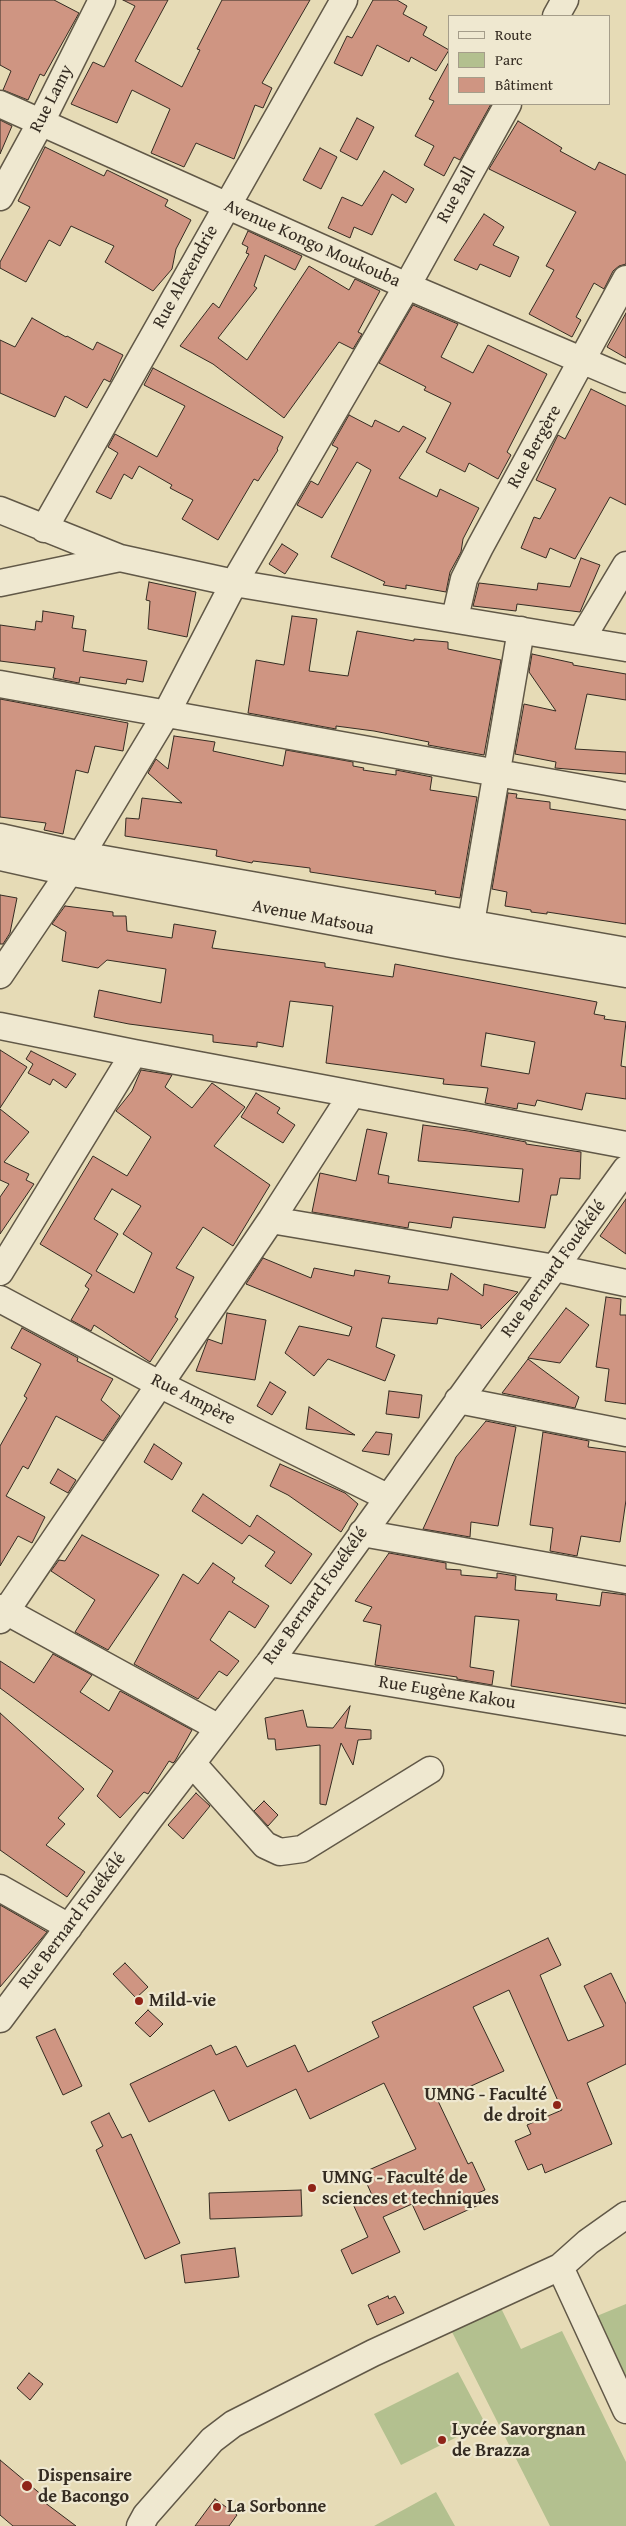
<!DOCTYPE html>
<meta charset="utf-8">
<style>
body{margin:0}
#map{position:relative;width:626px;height:2526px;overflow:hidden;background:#e6dbb6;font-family:"Gentium Book Plus",serif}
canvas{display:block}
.legend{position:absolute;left:448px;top:15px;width:162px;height:90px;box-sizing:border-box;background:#efe8d0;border:1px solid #a59d8a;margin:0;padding:6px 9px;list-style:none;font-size:15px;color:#352c22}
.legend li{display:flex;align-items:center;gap:10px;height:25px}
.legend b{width:25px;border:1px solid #a59d8a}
</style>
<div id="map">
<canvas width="626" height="2526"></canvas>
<ul class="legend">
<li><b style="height:6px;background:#efe8d0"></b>Route</li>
<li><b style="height:14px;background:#b3c08f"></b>Parc</li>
<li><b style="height:14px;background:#cf9582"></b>Bâtiment</li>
</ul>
</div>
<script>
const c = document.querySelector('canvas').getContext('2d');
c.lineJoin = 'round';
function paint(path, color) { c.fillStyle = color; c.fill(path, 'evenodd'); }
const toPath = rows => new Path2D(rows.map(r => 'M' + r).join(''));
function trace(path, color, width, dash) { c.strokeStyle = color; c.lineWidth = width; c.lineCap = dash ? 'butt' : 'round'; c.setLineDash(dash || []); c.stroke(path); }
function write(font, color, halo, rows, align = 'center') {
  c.font = font + ' "Gentium Book Plus",serif'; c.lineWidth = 4.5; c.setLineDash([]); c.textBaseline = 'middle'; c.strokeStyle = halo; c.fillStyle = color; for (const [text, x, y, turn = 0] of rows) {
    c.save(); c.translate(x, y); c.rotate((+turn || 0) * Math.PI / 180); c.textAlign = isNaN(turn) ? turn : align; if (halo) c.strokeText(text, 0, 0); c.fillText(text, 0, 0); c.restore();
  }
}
paint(toPath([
 [626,2304,626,2387,592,2318],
 [500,2306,521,2349,562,2331,626,2462,626,2526,550,2526,451,2330],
 [458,2372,485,2423,401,2465,374,2414],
 [436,2492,455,2526,374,2526]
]), '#b3c08f');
const building = toPath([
 [0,0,54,0,79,13,44,76,40,74,28,100,3,90,11,71,0,65,0,0],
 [123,0,168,0,135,61,182,87,200,50,197,49,222,0,310,0,262,83,272,88,263,108,255,105,234,159,196,143,184,167,151,153,170,109,132,90,117,123,71,104,93,62,104,67,135,6,123,0],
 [373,0,397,0,407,6,403,14,427,27,423,35,449,50,436,71,411,57,409,62,377,45,362,76,334,63,347,36,352,38,373,0],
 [450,60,450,104,491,104,460,160,454,157,444,176,424,165,434,146,415,136,434,101,429,99,450,60],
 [357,118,374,127,357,160,340,151,357,118],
 [0,120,12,126,0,154,0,120],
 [518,121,562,148,560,151,595,170,599,162,626,175,626,264,619,266,613,271,604,289,594,283,576,317,581,320,572,337,529,314,554,270,546,266,576,212,489,169,518,121],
 [45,147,104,176,107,170,168,200,165,206,191,220,176,249,172,269,153,291,105,262,114,246,71,226,60,246,49,240,26,282,0,268,0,262,30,207,18,201,45,147],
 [320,148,337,157,321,189,303,180,320,148],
 [384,171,414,189,406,203,392,194,372,235,354,227,350,238,328,228,342,197,362,206,384,171],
 [484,214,504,227,493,245,519,257,510,277,480,264,477,270,454,260,484,214],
 [248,231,302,256,295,270,265,255,254,286,257,288,218,338,247,360,309,266,349,290,355,279,380,291,358,332,362,334,353,349,339,342,284,418,213,364,180,346,213,303,219,308,249,254,246,253,248,247,242,244,248,231],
 [413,305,458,324,441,357,473,373,488,345,547,374,507,452,511,455,498,479,469,463,465,472,426,452,451,403,424,390,426,387,379,363,413,305],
 [626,313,626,358,607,347,626,313],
 [32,318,66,337,67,336,93,350,97,342,123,355,110,382,104,379,87,408,65,396,55,417,0,393,0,340,15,347,32,318],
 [153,368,283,437,277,449,278,450,258,481,254,479,218,540,182,519,193,500,170,488,172,485,139,466,132,479,124,474,111,499,96,492,118,453,108,447,115,434,157,457,185,406,144,385,153,368],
 [591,389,626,406,626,505,610,497,575,559,550,548,546,558,521,548,534,517,540,519,556,489,536,480,558,435,565,439,591,389],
 [349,415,372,427,375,420,399,432,403,426,426,438,399,478,437,497,440,489,479,508,463,539,461,552,450,572,446,592,406,585,406,589,383,585,385,582,331,557,371,470,357,462,322,518,297,505,311,481,318,485,338,448,332,445,349,415],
 [282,544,298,554,285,574,269,564,282,544],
 [581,558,600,565,580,612,517,604,516,611,473,606,479,583,537,590,538,583,570,587,581,558],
 [149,582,196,592,187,637,148,629,150,601,146,600,149,582],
 [43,611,74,616,72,628,86,630,83,651,147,661,143,682,127,679,126,684,80,677,79,683,53,678,55,668,0,661,0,625,35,630,36,621,42,622,43,611],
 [292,616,317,619,309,671,348,676,357,631,414,641,414,639,448,642,448,649,501,660,484,755,428,745,429,742,374,731,336,726,336,729,248,713,256,660,284,665,292,616],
 [532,654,573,663,573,665,626,674,626,700,587,694,575,749,626,752,626,774,555,768,556,762,515,754,524,704,556,711,529,672,532,654],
 [0,699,128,723,123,751,95,746,88,773,76,770,63,834,44,830,46,823,0,817,0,699],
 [174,736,215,742,213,751,283,766,286,750,353,762,353,766,364,768,363,770,396,775,396,770,432,777,430,790,477,797,460,898,435,894,436,891,310,872,310,868,253,861,252,863,216,856,217,850,125,836,126,818,139,819,142,798,182,803,148,773,156,759,168,769,174,736],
 [508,793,517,794,516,798,550,802,550,809,626,820,626,924,547,912,547,914,531,912,531,910,505,906,507,892,492,889,508,793],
 [0,895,17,898,10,933,3,944,0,944,0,895],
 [65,906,113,912,113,916,126,916,127,931,172,938,174,924,216,931,212,948,325,963,325,967,393,977,395,964,597,1002,594,1014,605,1016,604,1019,626,1022,621,1066,626,1067,626,1099,586,1093,582,1110,537,1100,535,1106,518,1103,517,1109,485,1103,488,1088,443,1084,444,1079,326,1063,333,1006,290,1001,283,1047,257,1042,257,1047,213,1042,213,1035,129,1024,94,1017,99,990,161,1003,166,969,107,960,98,968,62,961,66,932,52,924,65,906],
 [486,1033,535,1042,529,1074,481,1066,486,1033],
 [0,1050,27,1067,0,1108,0,1050],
 [31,1051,76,1074,66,1088,53,1079,50,1085,28,1073,33,1064,26,1059,31,1051],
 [141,1070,172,1075,165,1087,192,1108,212,1083,245,1107,214,1146,270,1185,233,1246,203,1227,176,1268,194,1277,175,1317,178,1319,150,1362,94,1325,91,1331,71,1320,89,1289,85,1286,92,1275,40,1244,93,1156,127,1176,151,1137,116,1111,132,1091,141,1070],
 [112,1189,141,1206,123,1234,152,1253,134,1293,96,1271,118,1234,94,1219,112,1189],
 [256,1093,280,1108,277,1113,295,1125,283,1143,241,1117,256,1093],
 [0,1109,29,1132,4,1162,29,1174,26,1180,34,1184,0,1234,0,1197,9,1184,0,1180,0,1109],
 [423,1125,468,1131,526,1142,526,1144,581,1152,580,1179,560,1178,557,1195,551,1195,545,1228,453,1217,451,1228,409,1222,408,1228,312,1212,320,1173,356,1181,367,1129,387,1133,378,1174,389,1176,388,1183,519,1202,523,1169,418,1161,423,1125],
 [626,1199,626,1254,600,1236,626,1199],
 [263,1258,311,1278,314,1268,354,1276,355,1270,390,1276,388,1283,448,1290,451,1273,483,1296,484,1284,518,1292,481,1329,481,1325,438,1318,437,1324,382,1318,376,1347,395,1355,385,1381,328,1359,314,1376,285,1353,299,1326,349,1336,352,1327,246,1284,263,1258],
 [606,1297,621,1299,620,1315,626,1315,626,1404,605,1401,609,1369,596,1367,606,1297],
 [566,1308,589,1325,560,1363,528,1358,566,1308],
 [227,1313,266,1320,255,1380,196,1371,208,1339,222,1344,227,1313],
 [22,1328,78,1358,77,1361,113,1379,101,1400,120,1416,103,1441,56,1416,28,1469,23,1466,6,1496,45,1517,32,1543,18,1536,0,1566,0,1446,27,1398,24,1396,41,1364,11,1348,22,1328],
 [528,1359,579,1397,575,1408,502,1393,528,1359],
 [270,1382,286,1392,272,1415,257,1406,270,1382],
 [389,1391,422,1395,419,1418,386,1414,389,1391],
 [309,1407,355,1435,306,1429,309,1407],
 [486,1421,516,1427,498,1526,471,1522,470,1537,423,1529,456,1457,486,1421],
 [376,1432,392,1434,389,1455,362,1451,376,1432],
 [543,1432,589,1441,588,1447,626,1452,626,1500,620,1542,581,1536,577,1556,550,1551,553,1528,530,1525,543,1432],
 [154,1444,182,1463,172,1480,144,1462,154,1444],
 [280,1464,345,1493,358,1504,341,1532,288,1495,270,1486,280,1464],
 [58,1469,76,1480,68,1493,50,1483,58,1469],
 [203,1494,250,1527,257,1515,312,1554,291,1584,265,1566,275,1552,249,1535,242,1544,192,1511,203,1494],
 [82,1535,159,1575,108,1650,75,1632,95,1600,51,1571,59,1560,65,1561,82,1535],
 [389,1553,446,1563,446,1569,461,1570,461,1575,497,1578,497,1573,516,1576,515,1590,557,1594,556,1600,600,1606,602,1592,626,1595,626,1704,511,1686,519,1620,475,1616,470,1667,494,1671,492,1685,457,1679,457,1677,375,1665,381,1625,363,1621,372,1607,355,1601,389,1553],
 [213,1563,235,1578,232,1582,269,1606,255,1628,229,1611,210,1640,239,1661,227,1676,219,1671,198,1699,134,1664,183,1574,198,1584,213,1563],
 [53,1654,92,1675,80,1692,109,1711,120,1691,192,1730,175,1761,173,1763,169,1761,148,1794,144,1792,120,1818,97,1796,113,1771,0,1688,0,1661,34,1683,53,1654],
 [350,1706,345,1728,371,1730,371,1739,358,1740,353,1765,341,1743,326,1805,320,1804,320,1745,276,1750,275,1739,268,1739,265,1718,303,1710,307,1727,333,1728,350,1706],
 [0,1713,84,1789,58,1818,65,1824,46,1845,85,1872,67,1897,0,1850,0,1713],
 [196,1793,210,1806,183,1839,168,1825,196,1793],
 [264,1801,278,1815,268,1826,254,1811,264,1801],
 [0,1905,47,1932,0,1987,0,1905],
 [548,1938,561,1965,540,1975,568,2041,604,2026,584,1986,611,1973,626,2004,626,2064,587,2083,612,2144,545,2173,542,2164,528,2170,515,2141,531,2134,527,2125,562,2110,509,1990,473,2007,504,2071,438,2101,468,2164,472,2162,485,2190,478,2193,483,2203,424,2230,412,2204,383,2217,400,2252,352,2274,341,2250,368,2237,353,2204,372,2195,362,2173,416,2149,384,2083,310,2119,296,2089,229,2121,214,2090,149,2122,130,2084,211,2045,216,2055,236,2046,247,2067,295,2045,308,2072,379,2037,372,2022,548,1938],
 [125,1963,148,1987,136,1998,113,1974,125,1963],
 [148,2010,163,2024,150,2037,135,2023,148,2010],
 [55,2029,82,2086,63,2095,36,2037,55,2029],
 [109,2113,122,2138,131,2134,180,2243,145,2259,96,2150,103,2146,91,2122,109,2113],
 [301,2190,302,2216,210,2219,209,2193,301,2190],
 [235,2248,239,2277,185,2283,181,2255,235,2248],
 [388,2296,389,2299,395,2296,404,2313,377,2325,368,2305,388,2296],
 [29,2373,43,2384,30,2400,17,2388,29,2373],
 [0,2460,43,2496,40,2499,76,2526,13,2526,0,2515,0,2460],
 [215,2499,237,2515,229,2526,195,2526,215,2499]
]);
paint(building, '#cf9582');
trace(building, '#352c22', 1);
const minor = toPath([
 [556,16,565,0],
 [0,104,407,286,626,379],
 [0,197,41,122,102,0],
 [0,510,120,558],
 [44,529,344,0],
 [0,583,120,558,234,583,626,648],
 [455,618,464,579,480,547,626,279],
 [581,640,626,565],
 [0,684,626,796],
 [0,837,81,855,626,951],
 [0,857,68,872,457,945,626,974],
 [471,923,521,630],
 [0,975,81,855,166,714,234,583,407,286,508,104],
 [0,1026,134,1053,626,1145],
 [271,1220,555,1268,626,1283],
 [0,1272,134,1053],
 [0,1299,159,1384,387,1497],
 [458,1400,626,1433],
 [362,1533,626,1580],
 [0,1608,219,1728],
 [0,1620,271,1220,352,1094],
 [269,1663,626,1722],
 [192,1763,265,1845,280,1852,302,1849,430,1770],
 [0,1888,69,1927],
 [0,2019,150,1818,269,1663,626,1169],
 [560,2267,626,2410],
 [140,2526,146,2515,212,2440,233,2424,373,2353,560,2267,588,2242,626,2215]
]);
trace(minor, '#615847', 29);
trace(minor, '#efe8d0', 26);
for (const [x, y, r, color] of [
 [139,2001,5,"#8f2418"],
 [557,2105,5,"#8f2418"],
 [312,2188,5,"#8f2418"],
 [442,2440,5,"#8f2418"],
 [27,2486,6,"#8f2418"],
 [217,2507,5,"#8f2418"]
]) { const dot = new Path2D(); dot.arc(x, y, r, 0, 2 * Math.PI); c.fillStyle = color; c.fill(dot); trace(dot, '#efe8d0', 2); }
write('18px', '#352c22', '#efe8d0', [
 ["Rue Lamy",52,99,-63],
 ["Rue Ball",457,195,-61],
 ["Avenue Kongo Moukouba",312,244,24],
 ["Rue Alexendrie",186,277,-61],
 ["Rue Bergère",535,447,-61],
 ["Avenue Matsoua",313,918,11],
 ["Rue Bernard Fouékélé",554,1269,-54],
 ["Rue Ampère",193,1400,27],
 ["Rue Bernard Fouékélé",316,1596,-54],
 ["Rue Eugène Kakou",447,1693,9],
 ["Rue Bernard Fouékélé",73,1921,-53]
]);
write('bold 18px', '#352c22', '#efe8d0', [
 ["Mild-vie",149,2001],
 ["UMNG - Faculté",547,2095,"right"],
 ["de droit",547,2116,"right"],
 ["UMNG - Faculté de",322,2178],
 ["sciences et techniques",322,2199],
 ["Lycée Savorgnan",452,2430],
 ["de Brazza",452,2451],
 ["Dispensaire",38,2476],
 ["de Bacongo",38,2497],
 ["La Sorbonne",227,2507]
], 'left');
</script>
